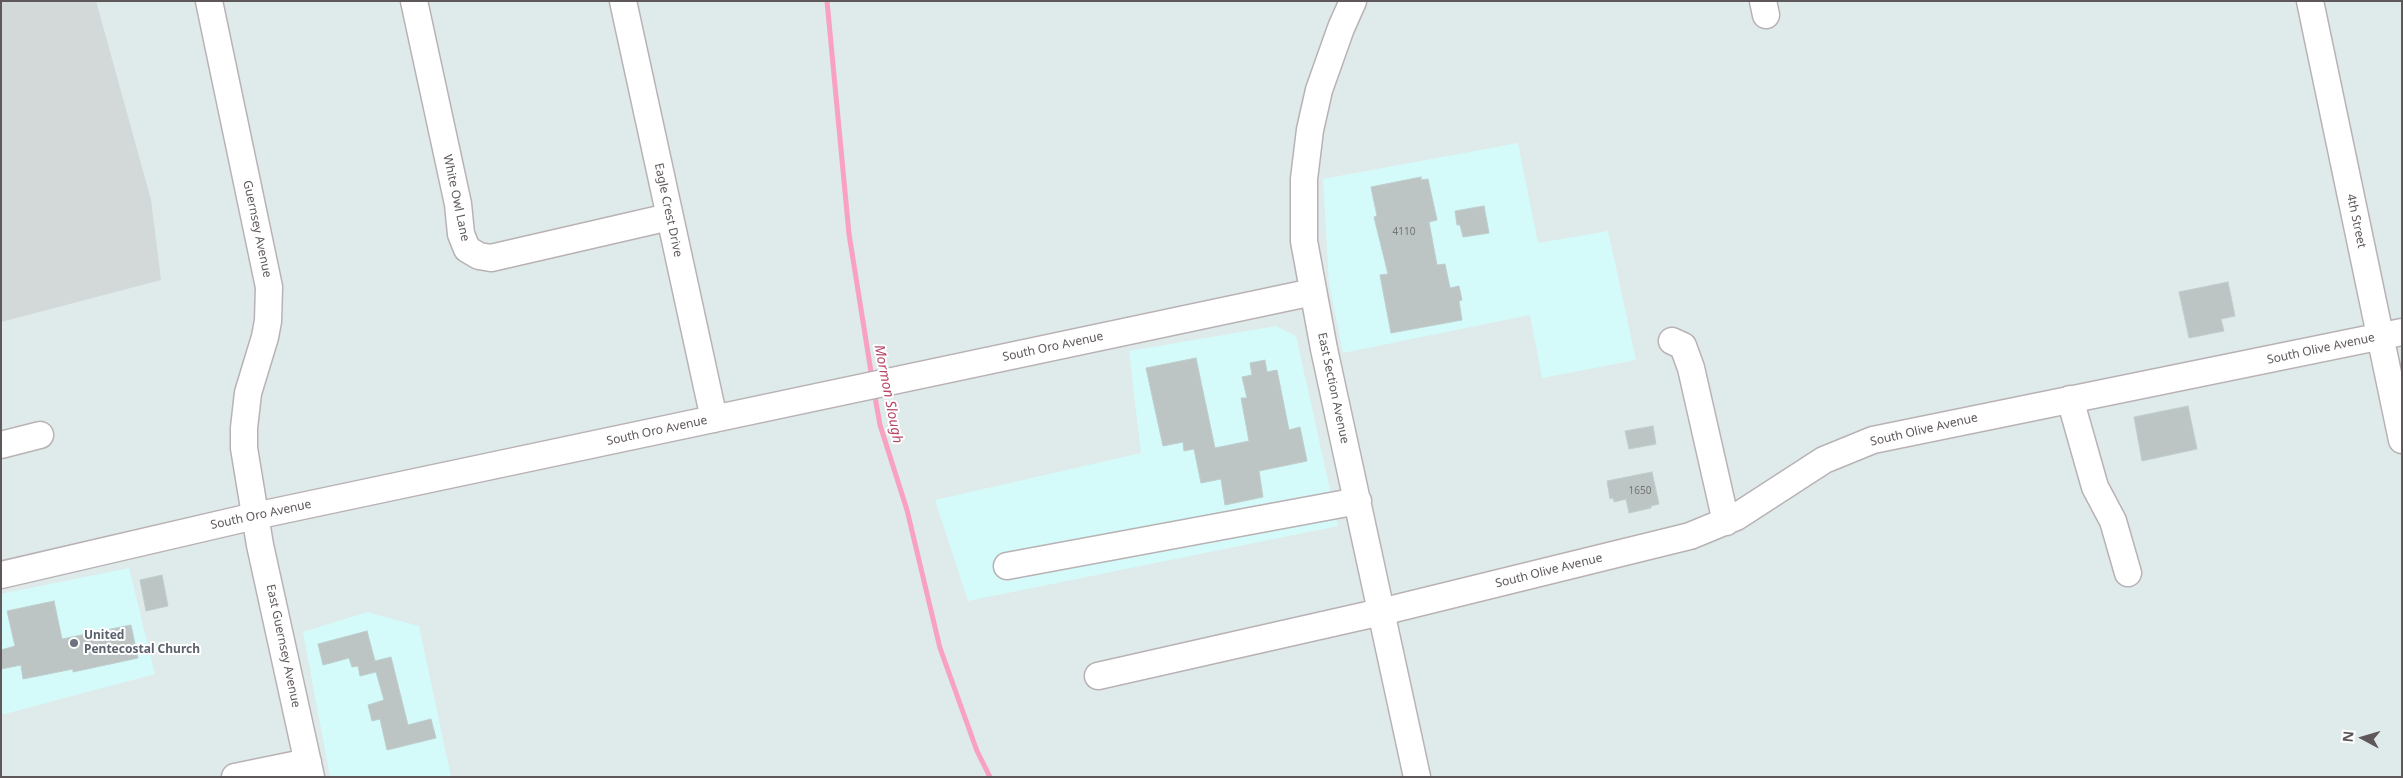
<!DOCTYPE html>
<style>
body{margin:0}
#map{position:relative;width:2403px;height:778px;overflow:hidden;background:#dfeaea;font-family:"Noto Sans",sans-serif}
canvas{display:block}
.frame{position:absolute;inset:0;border:2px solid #5f585a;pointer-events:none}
.north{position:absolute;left:2338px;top:713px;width:50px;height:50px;-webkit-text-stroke:4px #fff;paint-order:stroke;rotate:276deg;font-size:14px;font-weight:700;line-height:20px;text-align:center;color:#5f585a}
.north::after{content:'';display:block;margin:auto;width:18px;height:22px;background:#5f585a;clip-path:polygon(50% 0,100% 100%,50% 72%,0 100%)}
</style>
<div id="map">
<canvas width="2403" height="778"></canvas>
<div class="frame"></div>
<div class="north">N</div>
</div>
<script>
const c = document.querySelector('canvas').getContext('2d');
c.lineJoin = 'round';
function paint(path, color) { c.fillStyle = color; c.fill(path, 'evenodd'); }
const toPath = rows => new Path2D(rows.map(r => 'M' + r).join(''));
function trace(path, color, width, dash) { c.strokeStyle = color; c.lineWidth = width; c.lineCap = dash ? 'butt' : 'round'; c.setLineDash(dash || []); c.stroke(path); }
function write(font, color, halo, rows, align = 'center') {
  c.font = font + ' "Noto Sans",sans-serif'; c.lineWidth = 4; c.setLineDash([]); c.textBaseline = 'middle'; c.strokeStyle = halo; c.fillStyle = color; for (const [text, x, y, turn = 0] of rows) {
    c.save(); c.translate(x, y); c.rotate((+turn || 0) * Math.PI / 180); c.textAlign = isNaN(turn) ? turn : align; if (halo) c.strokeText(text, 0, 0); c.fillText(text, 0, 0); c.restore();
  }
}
paint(toPath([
 [1518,143,1538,243,1608,231,1636,360,1542,378,1530,315,1343,353,1329,283,1323,179],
 [1276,326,1296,336,1338,526,968,601,935,500,1141,453,1129,351],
 [129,568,155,674,1,715,1,594],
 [367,612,419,626,451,777,330,777,303,632]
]), '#d4fbfa');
paint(toPath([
 [1,1,96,1,151,200,161,280,1,322]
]), '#d2d9d8');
trace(toPath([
 [827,1,849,234,872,378],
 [874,391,880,425,907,510,940,648,977,751,990,777]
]), '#f8a1c0', 5);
const building = toPath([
 [1421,177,1421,180,1428,179,1437,220,1429,222,1437,265,1445,264,1450,288,1459,286,1462,300,1459,301,1462,320,1391,333,1380,275,1388,274,1374,217,1377,216,1371,187,1421,177],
 [1484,206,1489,233,1463,237,1460,225,1457,225,1455,211,1484,206],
 [2228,282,2235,316,2221,319,2224,331,2189,338,2179,292,2228,282],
 [1196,358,1215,448,1249,441,1241,398,1247,398,1242,377,1252,375,1250,363,1265,360,1267,372,1277,370,1289,430,1300,427,1307,461,1259,471,1263,497,1225,505,1221,479,1201,483,1194,449,1184,451,1183,442,1163,446,1146,368,1196,358],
 [2188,406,2197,449,2142,461,2134,417,2188,406],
 [1653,426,1656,444,1629,449,1625,431,1653,426],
 [1652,472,1659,504,1651,506,1651,508,1629,513,1626,499,1614,502,1613,498,1610,499,1607,481,1652,472],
 [162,575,168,606,146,611,140,580,162,575],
 [54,601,62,639,131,625,138,658,73,672,73,669,23,679,21,665,1,669,1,650,15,646,7,611,54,601],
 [367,631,375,661,391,657,408,725,431,719,436,738,387,750,380,719,372,721,368,705,384,700,376,672,360,676,358,666,352,667,349,658,323,665,318,644,367,631]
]);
paint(building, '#bcc5c4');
trace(building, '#bececd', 1);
const minor = toPath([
 [209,1,269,287,268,321,265,337,248,393,244,428,244,448,260,545,311,777],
 [414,1,458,204,461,234,467,249,479,256,491,258,669,217],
 [623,1,714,419],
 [1353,1,1341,28,1319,90,1310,130,1304,179,1304,241,1324,349,1417,777],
 [1763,1,1766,15],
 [2310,1,2402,440],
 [1672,341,1683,346,1691,368,1726,522],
 [2070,399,2095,487,2113,521,2128,573],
 [1,445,40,435],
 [1007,566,1358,501],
 [1,575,255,516,1313,292],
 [1098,676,1381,612,1690,536,1736,517,1824,460,1873,440,2402,332],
 [235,777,308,762]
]);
trace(minor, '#b9b2b4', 29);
trace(minor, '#fff', 26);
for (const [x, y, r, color] of [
 [74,643,5,"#6b7280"]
]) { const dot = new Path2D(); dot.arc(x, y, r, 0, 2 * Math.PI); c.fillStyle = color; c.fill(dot); trace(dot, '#fff', 2); }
write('10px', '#767374', null, [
 ["4110",1404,232],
 ["1650",1640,491]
]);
write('12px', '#5f585a', '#fff', [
 ["White Owl Lane",456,198,78],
 ["Eagle Crest Drive",668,210,78],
 ["4th Street",2356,221,78],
 ["Guernsey Avenue",257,229,78],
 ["South Oro Avenue",1053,347,-12],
 ["South Olive Avenue",2321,349,-12],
 ["East Section Avenue",1333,388,78],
 ["South Olive Avenue",1924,430,-13],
 ["South Oro Avenue",657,431,-12],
 ["South Oro Avenue",261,515,-12],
 ["South Olive Avenue",1549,571,-14],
 ["East Guernsey Avenue",283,646,78]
]);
write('bold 12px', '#5b616d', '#fff', [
 ["United",84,636],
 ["Pentecostal Church",84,650]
], 'left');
write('italic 14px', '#b84766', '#fff', [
 ["Mormon Slough",888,394,79]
]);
</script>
